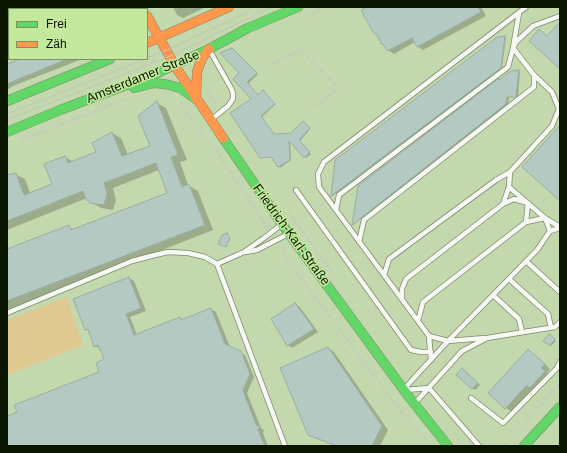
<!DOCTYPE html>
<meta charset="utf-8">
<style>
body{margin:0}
#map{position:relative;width:567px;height:453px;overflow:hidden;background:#c4d8ae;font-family:Helvetica,sans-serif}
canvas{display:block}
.frame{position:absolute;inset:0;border:8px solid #0a1500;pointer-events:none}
.legend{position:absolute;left:8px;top:8px;width:140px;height:52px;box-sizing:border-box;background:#c5e99c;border:1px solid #7a945e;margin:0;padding:5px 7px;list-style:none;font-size:12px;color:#0a1500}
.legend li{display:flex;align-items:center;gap:8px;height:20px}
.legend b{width:20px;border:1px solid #7a945e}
</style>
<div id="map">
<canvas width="567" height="453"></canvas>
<div class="frame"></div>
<ul class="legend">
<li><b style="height:5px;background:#63d668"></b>Frei</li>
<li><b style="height:5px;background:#ff974d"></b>Zäh</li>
</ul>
</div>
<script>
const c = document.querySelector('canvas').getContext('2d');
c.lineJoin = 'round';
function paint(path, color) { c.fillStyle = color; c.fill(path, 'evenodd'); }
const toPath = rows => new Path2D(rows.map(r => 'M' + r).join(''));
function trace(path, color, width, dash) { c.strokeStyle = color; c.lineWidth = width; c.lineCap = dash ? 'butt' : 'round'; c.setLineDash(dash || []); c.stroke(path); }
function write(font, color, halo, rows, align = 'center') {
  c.font = font + ' Helvetica,sans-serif'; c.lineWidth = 3; c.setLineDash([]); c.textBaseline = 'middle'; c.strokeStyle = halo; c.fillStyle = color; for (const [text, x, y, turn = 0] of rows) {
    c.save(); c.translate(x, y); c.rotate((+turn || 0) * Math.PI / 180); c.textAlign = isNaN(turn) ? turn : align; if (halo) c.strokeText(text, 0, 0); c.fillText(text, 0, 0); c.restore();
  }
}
paint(toPath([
 [67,297,83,345,7,375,7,320]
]), '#e0c891');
paint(toPath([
 [10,7,66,7,61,9,9,9,9,29,7,30,7,8],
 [104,7,120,7,121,9,105,9],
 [173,7,206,7,183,18,177,15],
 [362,7,481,7,486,16,423,50,418,47,415,42,394,54,388,50,386,46,382,44,378,35,375,33],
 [505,37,506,38,502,68,332,196,336,161],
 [232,49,258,74,248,84,259,96,264,92,275,105,262,117,274,135,292,134,305,123,310,129,300,141,311,154,306,158,290,141,291,160,280,168,273,157,261,157,253,99,240,74],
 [21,59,82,59,13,86,7,90,7,65],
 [519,71,520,72,518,97,509,97,508,105,353,225,358,186,511,72],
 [157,103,166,108,187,160,180,162,188,185,198,191,213,230,7,311,7,250,69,227,75,230,169,193,159,170,113,188,116,200,113,210,101,208,91,202,87,198,7,230,7,176,15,174,25,179,30,193,53,184,65,157,74,162,97,152,112,133,121,138,128,155,151,146],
 [129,278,134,281,146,311,130,317,137,335,180,318,183,320,211,309,216,312,230,347,245,355,254,377,247,393,261,428,264,430,263,433,268,446,7,446,7,417,100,372,105,360,101,349,95,346,90,332,86,329],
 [295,304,300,307,318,332,292,348,288,345],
 [550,335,556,341,551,346,544,340],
 [328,348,334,352,388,430,380,446,337,446,315,438],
 [528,351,534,354,550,369,547,372,551,375,537,391,533,389,512,412,506,408],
 [465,371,480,385,475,390,472,388]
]), '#0003');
const building = toPath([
 [367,7,478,7,481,12,417,47,412,38,387,51,383,44,382,45,376,33,374,34,361,10,367,7],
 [560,22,560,69,529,41,539,29,547,36,560,22],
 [505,36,501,68,331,196,335,160,497,37,505,36],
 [232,48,257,73,247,82,258,95,263,90,275,104,261,116,274,134,291,133,303,121,310,128,299,140,310,152,304,158,289,141,290,160,278,167,271,157,260,158,230,113,251,99,233,79,239,73,220,53,232,48],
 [20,59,67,59,7,84,7,64,20,59],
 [519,70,516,96,515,97,507,97,506,104,352,225,358,186,499,78,499,80,511,71,519,70],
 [157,101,178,155,171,157,182,187,189,184,205,225,7,301,7,249,69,225,71,230,167,193,156,163,104,183,107,194,104,205,90,203,86,199,83,191,7,221,7,175,16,173,24,195,52,184,44,164,65,156,68,163,96,152,92,143,112,132,122,156,150,146,138,116,157,101],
 [560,125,560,201,522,167,560,125],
 [227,233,230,238,226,247,218,244,222,235,227,233],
 [129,277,141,308,126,314,134,335,180,317,181,320,211,308,225,344,241,351,250,374,243,390,256,425,260,426,258,430,265,446,7,446,7,416,17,412,14,405,99,372,96,363,104,359,98,345,94,347,88,329,85,330,73,299,129,277],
 [295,303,314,329,287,346,271,319,295,303],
 [549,334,555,339,550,346,543,341,549,334],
 [328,347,382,426,372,446,337,446,308,435,280,368,328,347],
 [528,349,545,364,541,368,545,371,530,388,527,385,505,409,488,393,528,349],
 [462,368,478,383,472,389,456,375,462,368]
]);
paint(building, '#b4c9c1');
trace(building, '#99ada5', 1);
const lane = toPath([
 [210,51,231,88,233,93,233,99,228,106,211,120],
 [509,187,545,218,550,231],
 [296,190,411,350,421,352,431,352],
 [336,210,339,195,508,67,513,48,516,42,533,26,560,16],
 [526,222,545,218,560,227],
 [359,242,364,220,534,87,534,75],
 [246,252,257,250,288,234],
 [526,261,560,292],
 [217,264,285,446],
 [384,275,389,259,496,180,510,172],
 [509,279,548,314,551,328],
 [493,295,519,319,522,332],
 [402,299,402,289,406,279,503,204,509,187,510,172,552,126,559,109,552,92,534,75,513,48,519,13],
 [7,313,132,261,151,256,168,252,188,253,205,257,217,264,244,252,264,238,282,224],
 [418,321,423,302,526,222,528,203,514,199,503,204],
 [429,336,448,341,485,338],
 [431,360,429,336,319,187,318,174,324,162,526,7],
 [404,389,448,341,537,250,550,231,560,228],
 [405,390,429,388,479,446],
 [471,398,503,423,557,368,560,362],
 [415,403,462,351,487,338,555,327,560,322]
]);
const fast = toPath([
 [134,88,154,83,165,84,180,88,193,97],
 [7,101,110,59],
 [7,132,60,110,153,75,209,49,248,28,298,7],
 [223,138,282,224,409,397,448,446],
 [524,446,560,407]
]);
const slow = toPath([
 [147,16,175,66,223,138],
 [147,43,229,7],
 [196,99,197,72,202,58,209,49]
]);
trace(lane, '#7c8a69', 6);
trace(fast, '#7c8a69', 10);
trace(slow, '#7c8a69', 10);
trace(toPath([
 [124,7,125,9],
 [307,16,325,7],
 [148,54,154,62],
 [271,64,301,50,339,88,312,108],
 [207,90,217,107],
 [180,102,198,130,214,148,268,228],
 [21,140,129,98],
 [288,212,333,273],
 [282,245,287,260,375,377,408,420,431,446],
 [457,438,463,446],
 [505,446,560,383]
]), '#c4cabd', 2, [4, 2]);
trace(lane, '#f6f9f3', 4.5);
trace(fast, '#63d668', 9);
trace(slow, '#ff974d', 9);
trace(toPath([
 [147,58,167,50,248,12],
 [7,114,145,59],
 [7,120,170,56,272,7]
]), '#c0c5b9', 1);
write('13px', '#0a1500', '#c5e99c', [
 ["Amsterdamer Straße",143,77,-22],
 ["Friedrich-Karl-Straße",291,235,54]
]);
</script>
